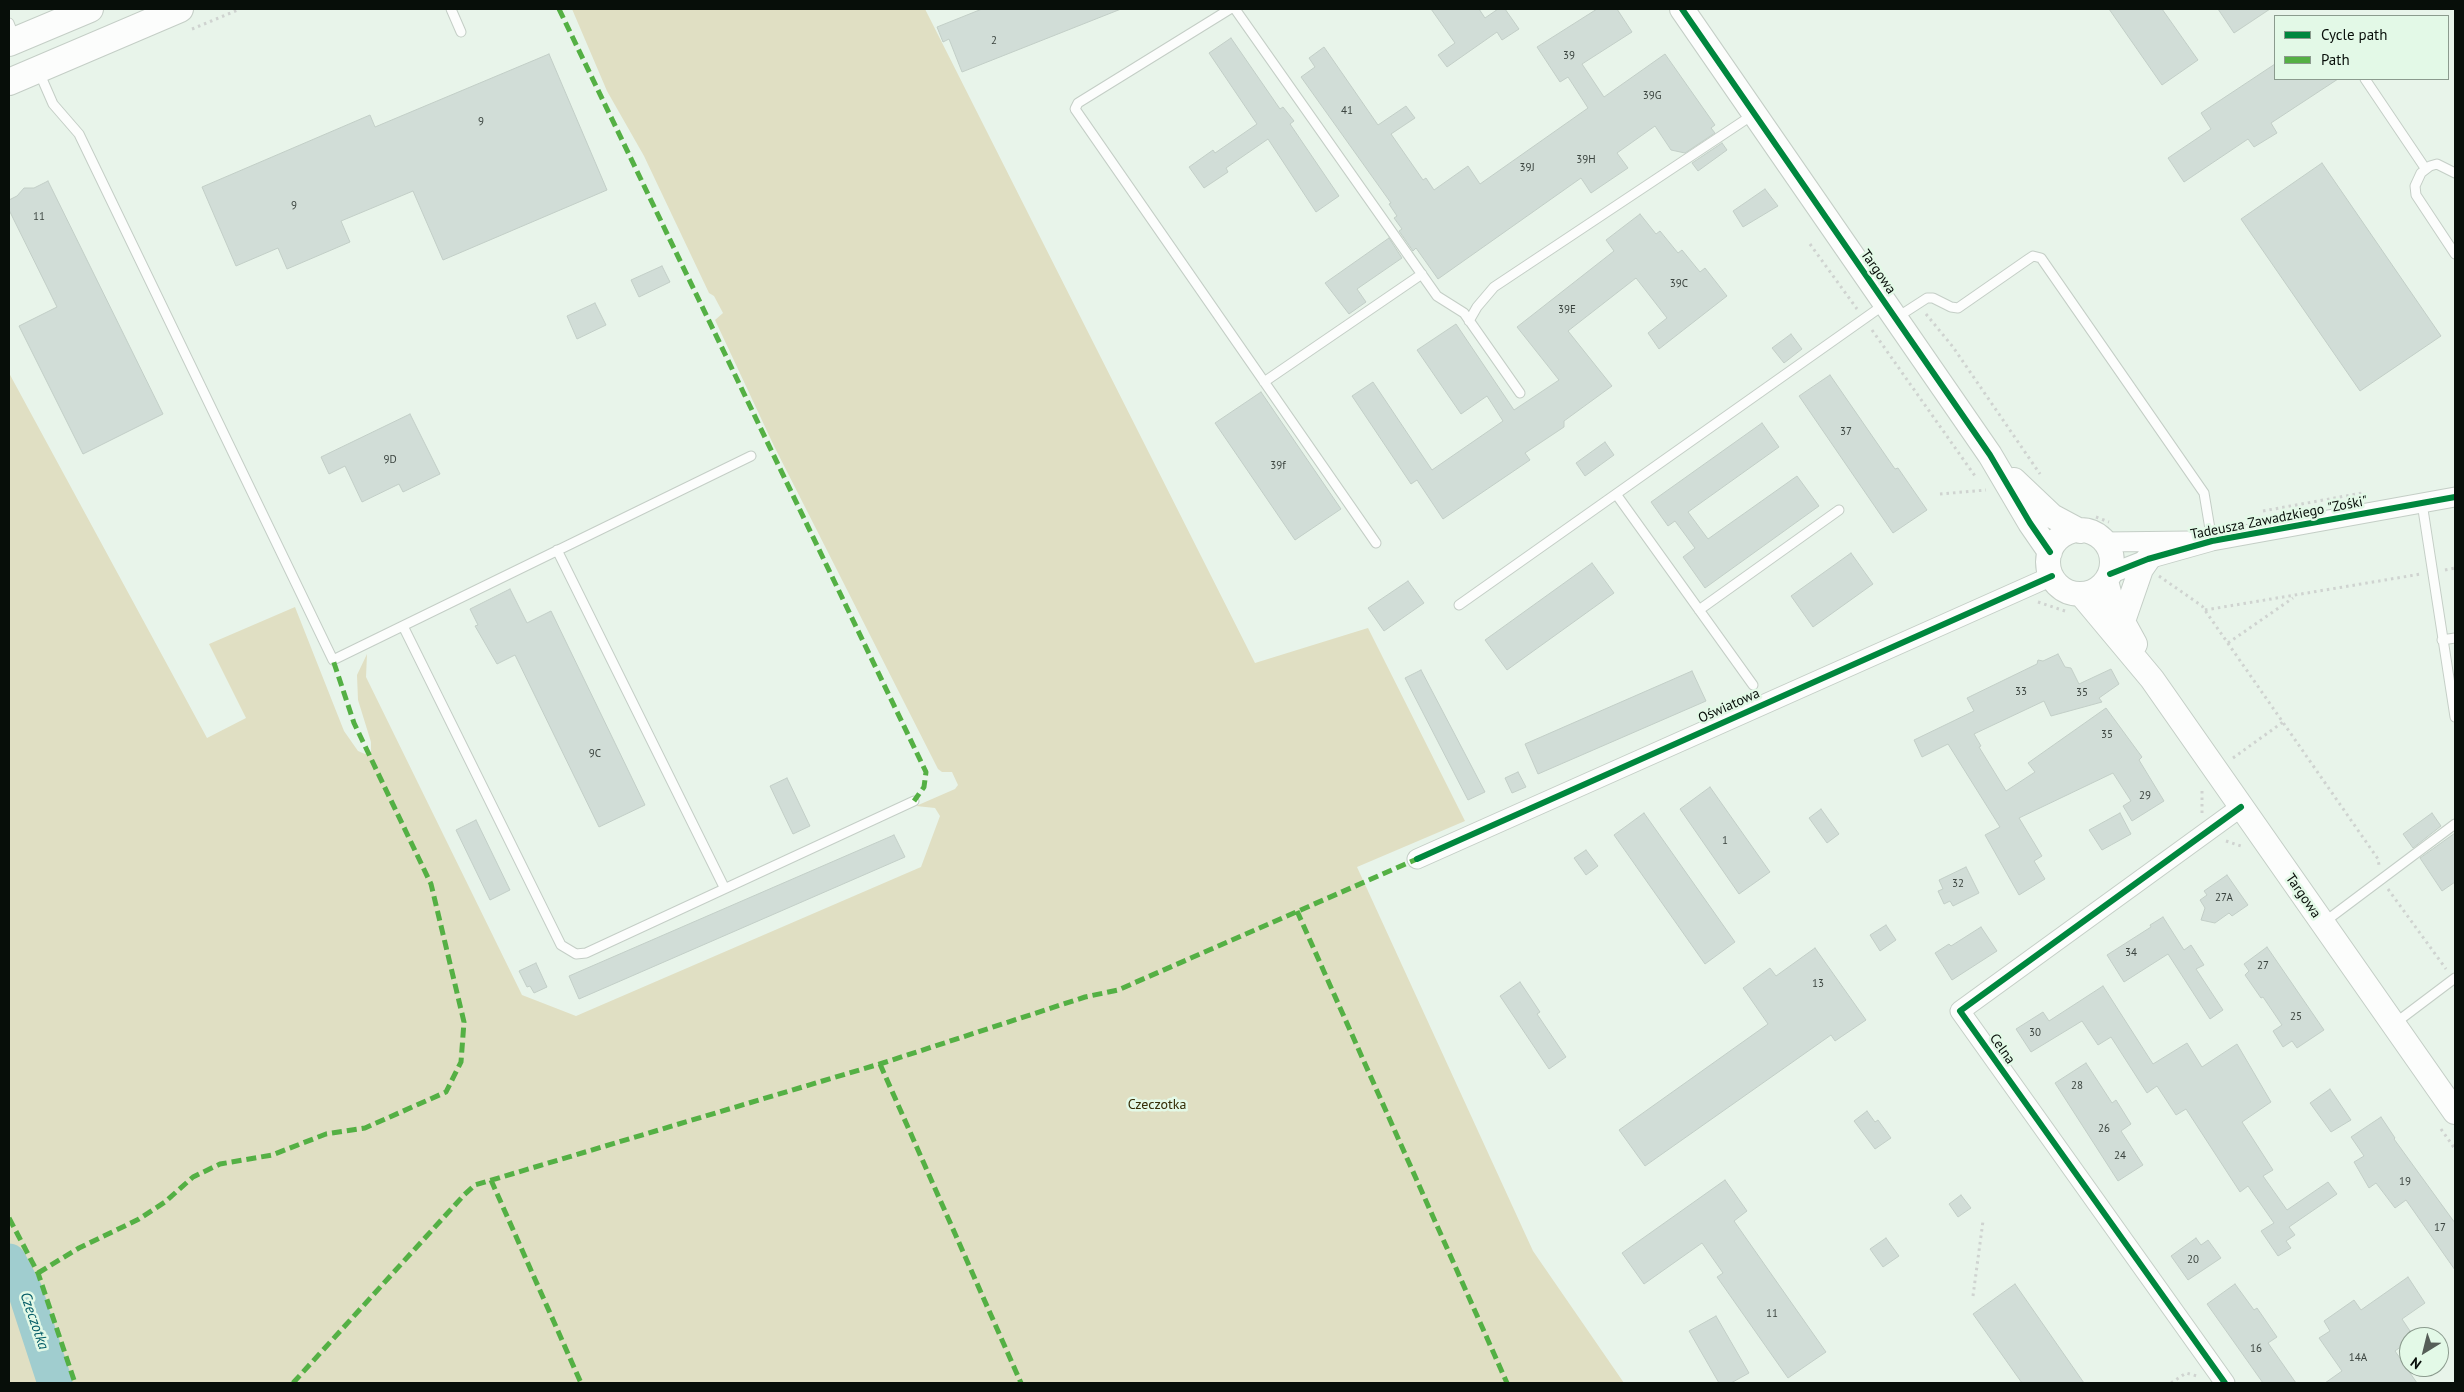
<!DOCTYPE html>
<meta charset="utf-8">
<style>
body{margin:0}
#map{position:relative;width:2464px;height:1392px;overflow:hidden;background:#e8f4ea;font-family:"PT Sans",sans-serif}
canvas{display:block}
.frame{position:absolute;inset:0;border:10px solid #070e09;pointer-events:none}
.legend{position:absolute;left:2274px;top:15px;width:175px;height:65px;box-sizing:border-box;background:#e3f9e7;border:1px solid #8b9b8e;margin:0;padding:6px 9px;list-style:none;font-size:15px;color:#070e09}
.legend li{display:flex;align-items:center;gap:10px;height:25px}
.legend b{width:25px;border:1px solid #8b9b8e}
.north{position:absolute;left:2399px;top:1327px;width:50px;height:50px;box-sizing:border-box;background:#e3f9e7;border:1px solid #8b9b8e;border-radius:50%;rotate:216deg;font-size:14px;font-weight:700;line-height:20px;text-align:center;color:#070e09}
.north::after{content:'';display:block;margin:auto;width:18px;height:22px;background:#565e58;clip-path:polygon(50% 0,100% 100%,50% 72%,0 100%)}
</style>
<div id="map">
<canvas width="2464" height="1392"></canvas>
<div class="frame"></div>
<ul class="legend">
<li><b style="height:6px;background:#00873e"></b>Cycle path</li>
<li><b style="height:6px;background:#54b044"></b>Path</li>
</ul>
<div class="north">N</div>
</div>
<script>
const c = document.querySelector('canvas').getContext('2d');
c.lineJoin = 'round';
function paint(path, color) { c.fillStyle = color; c.fill(path, 'evenodd'); }
const toPath = rows => new Path2D(rows.map(r => 'M' + r).join(''));
function trace(path, color, width, dash) { c.strokeStyle = color; c.lineWidth = width; c.lineCap = dash ? 'butt' : 'round'; c.setLineDash(dash || []); c.stroke(path); }
function write(font, color, halo, rows, align = 'center') {
  c.font = font + ' "PT Sans",sans-serif'; c.lineWidth = 5; c.setLineDash([]); c.textBaseline = 'middle'; c.strokeStyle = halo; c.fillStyle = color; for (const [text, x, y, turn = 0] of rows) {
    c.save(); c.translate(x, y); c.rotate((+turn || 0) * Math.PI / 180); c.textAlign = isNaN(turn) ? turn : align; if (halo) c.strokeText(text, 0, 0); c.fillText(text, 0, 0); c.restore();
  }
}
paint(toPath([
 [572,9,925,9,1255,663,1368,628,1465,821,1357,867,1533,1251,1624,1383,9,1383,9,373,207,738,246,718,209,644,295,607,344,731,358,751,365,754,371,752,371,742,358,700,357,675,367,654,366,677,522,995,576,1016,921,867,940,816,935,808,916,806,955,789,958,785,952,772,942,772,938,769,774,446,715,320,723,313,714,296,709,293,644,156,607,91]
]), '#e0dfc3');
trace(toPath([
 [9,1261,25,1291,55,1383]
]), '#a0cdcf', 35);
const building = toPath([
 [982,9,1121,9,962,72,949,39,943,42,937,27,982,9],
 [1431,9,1479,9,1485,18,1498,9,1505,9,1519,29,1502,40,1497,32,1447,67,1438,55,1455,43,1431,9],
 [1597,9,1617,9,1632,32,1582,64,1604,97,1665,54,1715,125,1711,128,1715,133,1685,153,1671,150,1655,126,1617,153,1628,168,1591,193,1581,178,1438,279,1416,248,1413,251,1399,231,1402,229,1394,218,1397,216,1389,204,1391,203,1301,77,1315,67,1309,58,1324,47,1378,125,1406,106,1415,118,1391,134,1423,180,1426,178,1434,190,1468,166,1480,184,1588,108,1568,77,1560,82,1537,47,1597,9],
 [2109,9,2162,9,2198,60,2162,85,2109,9],
 [2218,9,2270,9,2234,33,2218,9],
 [1231,38,1280,109,1283,107,1294,121,1290,124,1339,196,1316,212,1268,139,1226,168,1228,172,1204,188,1189,167,1213,150,1215,153,1257,124,1209,53,1231,38],
 [549,54,607,190,443,260,413,191,341,221,350,242,287,269,278,248,236,266,202,187,370,115,375,127,549,54],
 [2275,64,2275,79,2338,79,2271,123,2277,133,2254,147,2248,139,2184,182,2168,158,2211,129,2201,113,2275,64],
 [1722,143,1727,150,1698,171,1692,163,1722,143],
 [2322,163,2441,336,2360,391,2241,219,2322,163],
 [48,181,163,414,83,454,19,326,57,307,9,210,9,200,17,196,24,188,34,188,48,181],
 [1765,189,1778,206,1743,227,1733,211,1765,189],
 [1640,214,1656,234,1660,231,1678,253,1682,250,1700,272,1705,268,1727,296,1659,349,1648,333,1667,318,1636,278,1568,331,1612,386,1564,421,1564,427,1525,453,1530,460,1443,519,1417,480,1411,484,1352,396,1373,382,1432,470,1503,421,1487,396,1461,414,1417,350,1456,324,1514,410,1559,380,1517,327,1614,251,1606,240,1640,214],
 [1389,238,1402,258,1357,289,1366,302,1349,314,1325,283,1389,238],
 [662,266,670,282,639,297,631,280,662,266],
 [595,303,606,325,577,339,567,316,595,303],
 [1791,334,1802,349,1784,363,1772,348,1791,334],
 [1830,375,1895,469,1898,468,1927,510,1893,533,1799,396,1830,375],
 [1261,392,1341,509,1295,540,1215,423,1261,392],
 [410,414,440,474,403,492,399,484,362,502,345,466,329,474,321,457,410,414],
 [1762,423,1779,447,1688,512,1708,539,1797,476,1819,506,1705,588,1683,557,1695,548,1675,521,1668,526,1651,502,1762,423],
 [1605,442,1614,455,1585,476,1576,463,1605,442],
 [1851,553,1873,584,1813,627,1791,596,1851,553],
 [1592,563,1614,593,1507,670,1485,640,1592,563],
 [1408,581,1424,603,1384,631,1368,608,1408,581],
 [510,589,527,623,551,611,645,805,599,827,515,655,497,664,475,626,478,625,470,609,510,589],
 [2058,654,2065,667,2071,668,2079,684,2111,669,2119,684,2099,698,2102,702,2051,716,2044,701,1974,734,1981,746,1979,747,2006,791,2035,772,2028,763,2106,708,2142,757,2139,760,2164,801,2132,821,2123,806,2131,801,2113,773,2019,818,2042,856,2034,861,2045,879,2019,895,1985,835,2000,827,1948,744,1922,757,1914,740,1974,711,1967,698,2037,664,2038,660,2043,661,2058,654],
 [1421,670,1485,792,1468,800,1405,678,1421,670],
 [1692,671,1706,701,1538,774,1525,744,1692,671],
 [1518,772,1526,787,1512,793,1505,778,1518,772],
 [787,778,810,826,793,834,770,786,787,778],
 [1710,787,1770,872,1739,894,1680,809,1710,787],
 [1821,809,1839,834,1827,843,1809,818,1821,809],
 [1644,813,1735,942,1705,964,1614,835,1644,813],
 [2120,813,2131,834,2102,850,2089,830,2120,813],
 [2432,813,2441,826,2413,848,2403,834,2432,813],
 [476,820,510,890,490,900,456,830,476,820],
 [2455,833,2455,882,2442,891,2420,858,2455,833],
 [894,835,905,857,579,999,569,976,894,835],
 [1586,850,1598,866,1586,875,1574,858,1586,850],
 [1966,867,1979,893,1953,906,1950,901,1944,904,1938,891,1943,889,1939,880,1966,867],
 [2227,875,2248,905,2232,916,2229,913,2215,923,2201,920,2205,908,2200,900,2207,895,2204,891,2227,875],
 [2163,917,2184,950,2191,945,2204,965,2196,969,2223,1010,2210,1019,2168,954,2124,982,2107,955,2151,927,2150,925,2163,917],
 [1886,925,1896,940,1880,951,1870,935,1886,925],
 [1981,927,1997,951,1952,980,1935,953,1949,944,1951,946,1981,927],
 [2267,947,2324,1030,2297,1048,2292,1041,2283,1047,2273,1031,2282,1025,2263,997,2261,998,2245,975,2249,971,2244,964,2267,947],
 [1815,948,1866,1020,1835,1041,1831,1035,1645,1166,1619,1130,1768,1024,1743,988,1770,968,1776,976,1815,948],
 [536,963,547,987,534,993,530,986,527,987,519,971,536,963],
 [1520,982,1540,1012,1537,1014,1566,1057,1549,1069,1500,996,1520,982],
 [2103,986,2153,1064,2187,1043,2202,1067,2237,1044,2271,1102,2242,1122,2273,1170,2263,1176,2287,1210,2328,1182,2337,1194,2289,1227,2295,1235,2286,1241,2291,1248,2278,1256,2261,1231,2274,1223,2248,1186,2240,1192,2186,1109,2176,1115,2157,1086,2147,1093,2111,1037,2098,1045,2082,1021,2031,1052,2016,1029,2043,1012,2049,1021,2103,986],
 [2086,1063,2112,1103,2116,1100,2131,1124,2121,1131,2143,1165,2118,1181,2055,1083,2086,1063],
 [2330,1089,2351,1120,2331,1132,2310,1103,2330,1089],
 [1867,1111,1875,1122,1878,1120,1891,1138,1875,1149,1854,1121,1867,1111],
 [2381,1117,2395,1138,2394,1139,2455,1223,2455,1270,2406,1200,2395,1208,2376,1183,2369,1188,2354,1162,2364,1156,2351,1137,2381,1117],
 [1725,1180,1747,1211,1734,1221,1826,1352,1788,1378,1717,1277,1723,1273,1702,1243,1644,1284,1622,1253,1725,1180],
 [1961,1195,1971,1208,1958,1217,1949,1204,1961,1195],
 [1886,1238,1899,1256,1883,1267,1870,1249,1886,1238],
 [2196,1238,2201,1245,2208,1240,2221,1258,2188,1280,2171,1256,2196,1238],
 [2408,1277,2425,1303,2402,1319,2414,1337,2409,1337,2409,1341,2395,1351,2417,1383,2325,1383,2342,1371,2319,1338,2330,1331,2324,1321,2354,1300,2361,1310,2408,1277],
 [2015,1284,2084,1383,2022,1383,1973,1314,2015,1284],
 [2235,1284,2254,1310,2257,1308,2277,1337,2268,1343,2296,1383,2263,1383,2207,1304,2235,1284],
 [1716,1316,1749,1373,1731,1383,1719,1383,1689,1331,1716,1316]
]);
paint(building, '#d1ddd7');
trace(building, '#c2cec7', 1);
const service = toPath([
 [451,9,461,32],
 [1230,9,1078,103,1075,109,1376,543],
 [1235,9,1437,296,1464,313,1520,393],
 [9,23,15,38],
 [39,72,53,104,79,134,333,660,751,456],
 [2365,79,2425,168],
 [2455,173,2437,164,2430,166,2421,173,2415,186,2416,195,2455,254],
 [1896,318,1927,298,1933,298,1951,307,1958,308,2027,260,2033,256,2041,258,2204,493,2212,541],
 [1469,321,1477,307,1494,287,1754,114],
 [1264,382,1422,274],
 [1616,494,1753,685],
 [2422,503,2455,717],
 [557,550,724,887],
 [1459,605,1885,304],
 [1699,610,1839,510],
 [403,626,561,945,576,954,586,953,914,801],
 [2442,640,2455,638],
 [2323,923,2455,824],
 [2394,1024,2455,978]
]);
const minor = toPath([
 [2105,542,2191,541],
 [2110,574,2148,559,2212,541,2455,497],
 [1417,859,2052,576],
 [2225,1383,1960,1011,2241,807]
]);
const tertiary = toPath([
 [1682,9,1990,455,2030,523,2050,552],
 [2014,480,2052,516,2080,531],
 '2048 562a32 32 0 1 1 64 0a32 32 0 1 1-64 0Z',
 [2106,581,2111,600,2135,644],
 [2081,594,2152,679,2455,1112],
 [2123,621,2141,569,2148,559]
]);
const secondary = toPath([
 [9,43,90,9],
 [9,82,180,9]
]);
trace(service, '#c4cec6', 11);
trace(minor, '#c4cec6', 21);
trace(tertiary, '#c4cec6', 26);
trace(secondary, '#c4cec6', 28);
trace(toPath([
 [192,29,240,9],
 [1810,244,1857,309],
 [1926,314,1953,347,2040,474],
 [1872,330,1975,476],
 [1940,494,1986,490],
 [2263,511,2362,493],
 [2096,517,2109,522],
 [2445,570,2455,568],
 [2159,576,2202,606,2378,859,2379,865],
 [2038,602,2068,612],
 [2205,610,2421,574],
 [2228,643,2293,598],
 [2233,758,2283,722],
 [2202,813,2202,789],
 [2226,841,2241,846],
 [2388,889,2446,969],
 [2441,1129,2455,1149],
 [1973,1296,1983,1221],
 [2171,1383,2186,1373,2197,1376]
]), '#cfd3d0', 3, [2.5, 4]);
trace(service, '#fcfdfc', 9);
trace(minor, '#fcfdfc', 19);
trace(tertiary, '#fcfdfc', 24);
trace(secondary, '#fcfdfc', 26);
trace(toPath([
 [559,9,926,772,924,787,914,801],
 [1297,911,1507,1383],
 [880,1064,1021,1383],
 [491,1180,581,1383],
 [9,1218,38,1273,75,1383],
 [38,1273,79,1248,139,1219,165,1202,193,1177,220,1164,272,1155,326,1134,365,1128,446,1092,461,1062,464,1022,431,884,354,723,333,660],
 [293,1383,464,1195,475,1185,886,1062,1085,997,1118,990,1417,859]
]), '#54b044', 5, [10, 5]);
trace(toPath([
 [1682,9,1990,455,2030,523,2050,552],
 [2110,574,2148,559,2212,541,2455,497],
 [1417,859,2052,576],
 [2225,1383,1960,1011,2241,807]
]), '#00873e', 6);
write('11px', '#3a433e', null, [
 ["2",994,41],
 ["39",1569,56],
 ["39G",1652,96],
 ["41",1347,111],
 ["9",481,122],
 ["39H",1586,160],
 ["39J",1527,168],
 ["9",294,206],
 ["11",39,217],
 ["39C",1679,284],
 ["39E",1567,310],
 ["37",1846,432],
 ["9D",390,460],
 ["39f",1278,466],
 ["33",2021,692],
 ["35",2082,693],
 ["35",2107,735],
 ["9C",595,754],
 ["29",2145,796],
 ["1",1725,841],
 ["32",1958,884],
 ["27A",2224,898],
 ["34",2131,953],
 ["27",2263,966],
 ["13",1818,984],
 ["25",2296,1017],
 ["30",2035,1033],
 ["28",2077,1086],
 ["26",2104,1129],
 ["24",2120,1156],
 ["19",2405,1182],
 ["17",2440,1228],
 ["20",2193,1260],
 ["11",1772,1314],
 ["16",2256,1349],
 ["14A",2358,1358]
]);
write('14px', '#070e09', '#e3f9e7', [
 ["Targowa",1878,272,55],
 ["Tadeusza Zawadzkiego \"Zośki\"",2279,518,-11],
 ["Oświatowa",1729,706,-24],
 ["Targowa",2303,896,55],
 ["Celna",2002,1049,55]
]);
write('14px', '#362d06', '#e3f9e7', [
 ["Czeczotka",1157,1105]
]);
write('italic 15px', '#055d67', '#e3f9e7', [
 ["Czeczotka",34,1321,71]
]);
</script>
